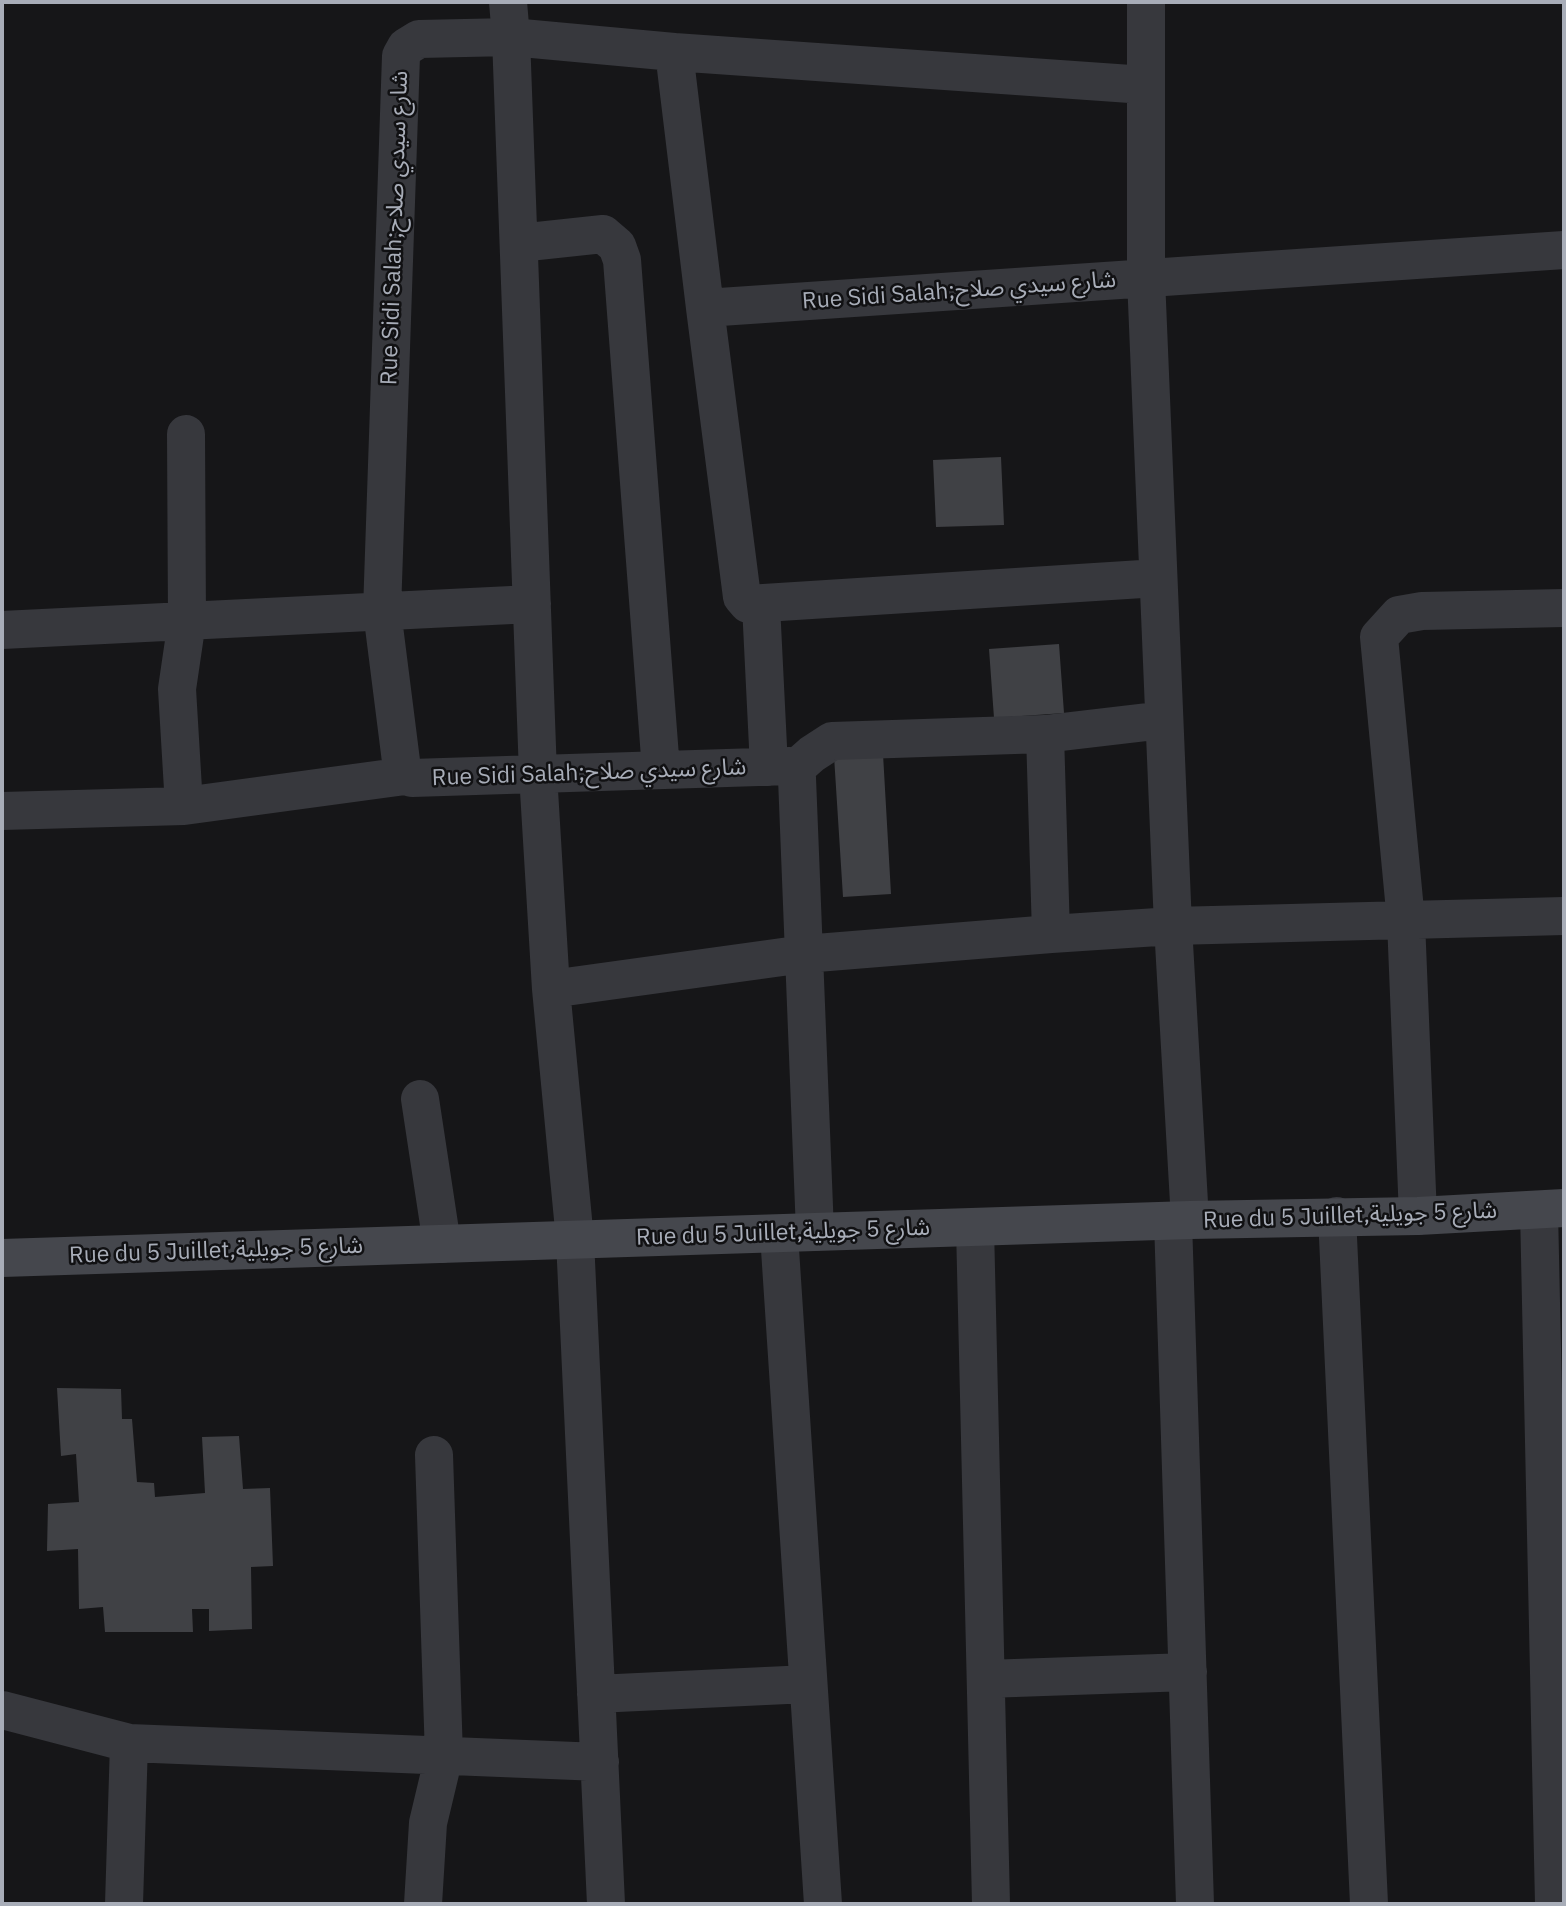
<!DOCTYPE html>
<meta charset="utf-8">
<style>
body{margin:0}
#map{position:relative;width:1566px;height:1906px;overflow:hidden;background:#161618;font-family:"IBM Plex Sans",sans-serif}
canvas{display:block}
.frame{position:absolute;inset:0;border:4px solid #a8adb8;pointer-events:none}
</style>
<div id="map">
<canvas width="1566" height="1906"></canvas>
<div class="frame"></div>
</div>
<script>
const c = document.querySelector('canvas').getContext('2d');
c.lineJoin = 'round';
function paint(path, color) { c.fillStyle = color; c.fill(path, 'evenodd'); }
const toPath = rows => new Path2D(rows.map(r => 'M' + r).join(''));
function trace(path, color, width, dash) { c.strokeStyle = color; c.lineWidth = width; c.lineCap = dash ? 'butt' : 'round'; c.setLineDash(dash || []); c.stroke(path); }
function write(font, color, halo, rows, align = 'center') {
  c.font = font + ' "IBM Plex Sans","Noto Sans Arabic",sans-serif'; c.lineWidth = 5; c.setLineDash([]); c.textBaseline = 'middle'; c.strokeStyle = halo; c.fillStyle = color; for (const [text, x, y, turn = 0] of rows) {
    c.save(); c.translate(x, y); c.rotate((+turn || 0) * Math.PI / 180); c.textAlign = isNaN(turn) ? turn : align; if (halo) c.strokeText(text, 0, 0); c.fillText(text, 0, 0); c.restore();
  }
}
paint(toPath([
 [1001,457,1004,525,936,527,933,460],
 [1059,644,1064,713,994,718,989,649],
 [883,754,891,894,843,897,834,756],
 [57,1388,121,1389,122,1419,132,1419,137,1482,154,1483,155,1497,205,1493,202,1437,239,1436,243,1489,270,1488,273,1566,251,1567,252,1629,209,1631,209,1609,192,1609,193,1632,105,1632,103,1607,79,1609,78,1549,47,1551,48,1504,79,1502,76,1454,61,1456]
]), '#404145');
trace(toPath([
 [508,2,511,37,538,774,551,989],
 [1146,2,1146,278,1173,926,1190,1220],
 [674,52,1145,85],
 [519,243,603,234,617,246,622,260,661,770],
 [705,308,742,597,748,604,1158,578],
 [761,605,769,767],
 [2,630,532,604],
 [1045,734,1051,934],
 [795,769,812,754,832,741,1045,734,1164,720],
 [184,806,177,689,187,621,186,434],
 [2,811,184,806,405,776],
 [420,1099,442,1244],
 [1539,1210,1554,1904],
 [1337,1216,1369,1904],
 [1418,1216,1406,921,1379,637,1399,615,1422,611,1564,608],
 [1173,1221,1195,1904],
 [975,1227,991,1904],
 [815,1232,797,778,795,769,790,766,412,778,405,776,402,769,382,611,401,56,406,47,419,39,511,37,674,52,705,308,1564,250],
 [779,1234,823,1904],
 [986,1679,1188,1672],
 [596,1694,808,1684],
 [2,1710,129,1743,124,1904],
 [129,1743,600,1762],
 [423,1904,428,1823,444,1756,434,1455],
 [606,1904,575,1240,551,989,804,954,1051,934,1173,926,1564,916]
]), '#37383d', 38);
trace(toPath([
 [2,1258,1190,1220,1418,1216,1564,1208]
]), '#45474d', 38);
write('23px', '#a8adb8', '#111113', [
 ["Rue Sidi Salah;شارع سيدي صلاح",395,228,-88],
 ["Rue Sidi Salah;شارع سيدي صلاح",959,291,-4],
 ["Rue Sidi Salah;شارع سيدي صلاح",589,773,-2],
 ["Rue du 5 Juillet,شارع 5 جويلية",1350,1216,-2],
 ["Rue du 5 Juillet,شارع 5 جويلية",783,1233,-2],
 ["Rue du 5 Juillet,شارع 5 جويلية",216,1251,-2]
]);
</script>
